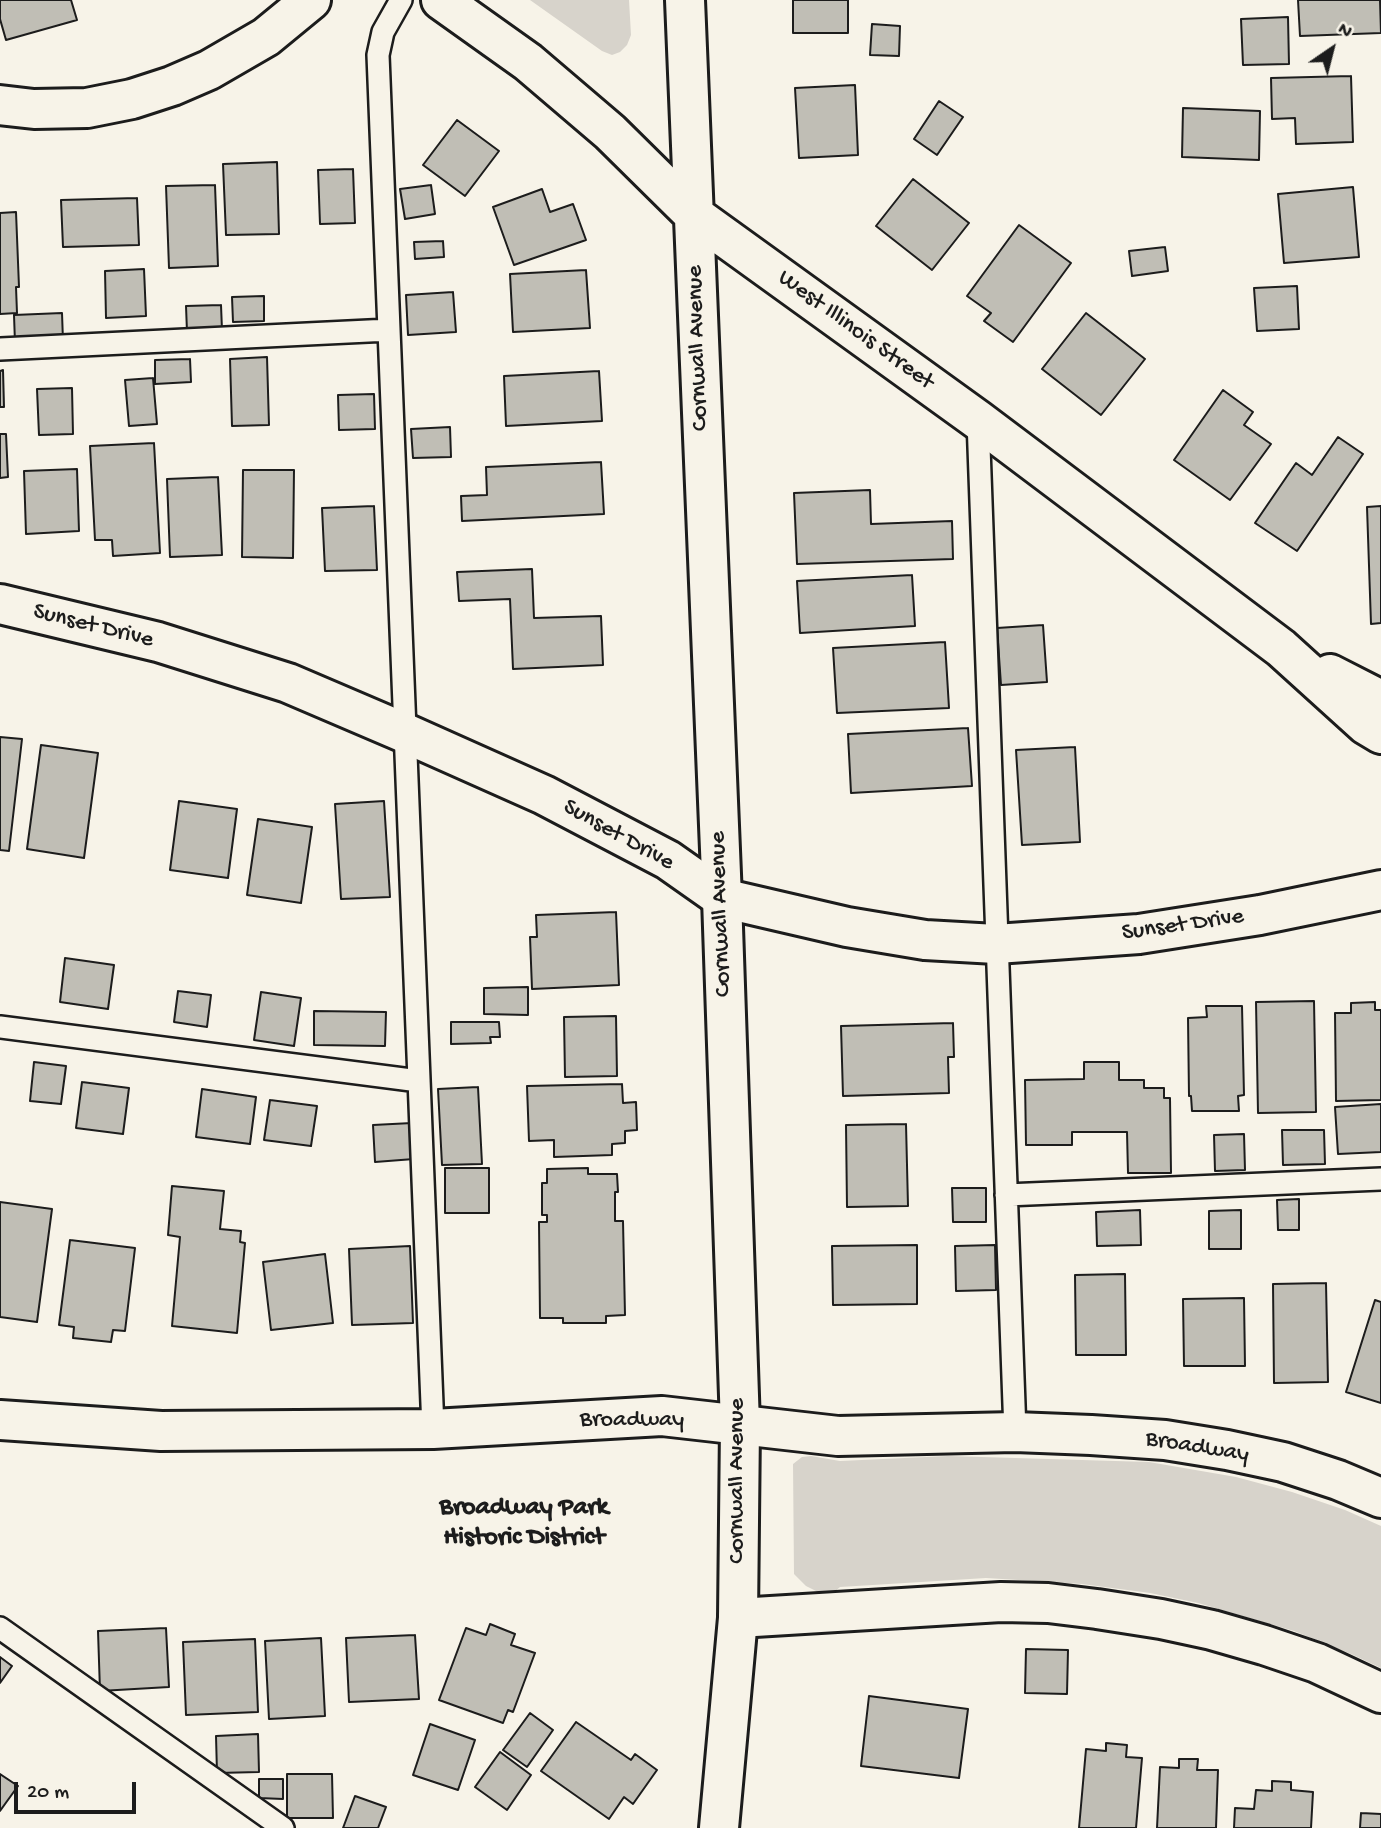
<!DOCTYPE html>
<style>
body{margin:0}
#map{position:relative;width:1381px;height:1828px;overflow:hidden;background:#f7f3e8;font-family:"Gochi Hand",sans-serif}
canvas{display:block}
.north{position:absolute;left:1297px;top:14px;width:70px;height:70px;-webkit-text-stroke:5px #f7f3e8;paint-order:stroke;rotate:35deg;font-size:19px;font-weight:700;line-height:28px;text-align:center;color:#1c1c1c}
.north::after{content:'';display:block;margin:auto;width:24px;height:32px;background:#1c1c1c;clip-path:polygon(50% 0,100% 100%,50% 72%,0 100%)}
.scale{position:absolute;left:14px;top:1782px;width:122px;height:32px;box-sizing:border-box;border:4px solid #1c1c1c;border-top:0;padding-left:9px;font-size:21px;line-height:24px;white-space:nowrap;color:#1c1c1c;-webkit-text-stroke:5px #f7f3e8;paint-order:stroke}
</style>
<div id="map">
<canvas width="1381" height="1828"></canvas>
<div class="north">N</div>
<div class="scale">20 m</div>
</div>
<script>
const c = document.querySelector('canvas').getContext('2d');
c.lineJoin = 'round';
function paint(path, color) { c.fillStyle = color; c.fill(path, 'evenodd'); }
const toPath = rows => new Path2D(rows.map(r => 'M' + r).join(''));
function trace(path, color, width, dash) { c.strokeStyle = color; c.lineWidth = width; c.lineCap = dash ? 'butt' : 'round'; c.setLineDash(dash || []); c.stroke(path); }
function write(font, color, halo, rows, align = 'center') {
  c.font = font + ' "Gochi Hand",sans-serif'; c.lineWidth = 5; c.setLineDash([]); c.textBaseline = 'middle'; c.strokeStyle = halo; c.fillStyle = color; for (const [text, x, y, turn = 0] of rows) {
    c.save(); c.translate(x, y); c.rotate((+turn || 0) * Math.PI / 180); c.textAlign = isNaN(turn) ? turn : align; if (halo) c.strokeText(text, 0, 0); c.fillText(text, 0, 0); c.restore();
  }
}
paint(toPath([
 [530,0,629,0,631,35,627,45,620,52,612,55,602,51],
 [811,1456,840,1461,948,1456,1149,1462,1236,1477,1292,1492,1345,1510,1381,1526,1381,1668,1351,1654,1294,1631,1198,1603,1150,1593,1082,1584,986,1578,840,1587,834,1592,818,1592,806,1586,794,1574,793,1464,802,1457]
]), '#d7d3cb');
const building = toPath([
 [0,0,71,0,77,20,6,40,0,19,0,0],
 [793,0,848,0,848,33,793,33,793,0],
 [1298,0,1380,0,1381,33,1300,36,1298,0],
 [1288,17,1289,64,1243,65,1241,19,1288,17],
 [872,24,900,26,899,56,870,55,872,24],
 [1351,76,1353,142,1296,144,1295,118,1272,119,1271,78,1351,76],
 [855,85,858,155,799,158,795,88,855,85],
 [939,101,963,117,937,155,914,139,939,101],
 [1183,108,1260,111,1259,160,1182,157,1183,108],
 [457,120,499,151,465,196,423,165,457,120],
 [277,162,279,234,226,235,223,164,277,162],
 [353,169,355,223,320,224,318,170,353,169],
 [913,179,969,223,932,270,876,226,913,179],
 [215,185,218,266,169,268,166,186,215,185],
 [431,185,435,214,405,219,400,189,431,185],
 [1353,187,1359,257,1284,263,1278,194,1353,187],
 [542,189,550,212,573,204,586,240,514,265,493,207,542,189],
 [137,198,139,245,63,247,61,200,137,198],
 [16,212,19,287,16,287,17,313,0,314,0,213,16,212],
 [1019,225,1071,263,1013,342,984,321,991,313,967,296,1019,225],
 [443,241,444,257,415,259,414,242,443,241],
 [1165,247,1168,271,1132,276,1129,251,1165,247],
 [144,269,146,316,106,318,105,271,144,269],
 [586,270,590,328,513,332,510,274,586,270],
 [1297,286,1299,329,1257,331,1254,288,1297,286],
 [453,292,456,332,408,335,406,295,453,292],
 [264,296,264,321,233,322,232,297,264,296],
 [221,305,222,330,187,332,186,306,221,305],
 [62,313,63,341,15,343,14,315,62,313],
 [1086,313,1145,359,1101,415,1042,369,1086,313],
 [267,357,269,425,232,426,230,359,267,357],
 [190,359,191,382,155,384,155,360,190,359],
 [3,370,4,407,0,407,0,371,3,370],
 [599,371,602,421,506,426,504,376,599,371],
 [153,378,157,424,129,426,125,380,153,378],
 [72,388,73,434,39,435,37,389,72,388],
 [1223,390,1253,412,1244,425,1271,444,1230,500,1174,460,1223,390],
 [374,394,375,429,339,430,338,395,374,394],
 [450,427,451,457,413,458,411,429,450,427],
 [0,434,6,434,8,477,0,478,0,434],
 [1338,437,1363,454,1297,551,1255,523,1296,463,1312,475,1338,437],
 [154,443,160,553,113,556,112,540,95,540,90,446,154,443],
 [601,462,604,514,462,521,461,496,487,495,486,467,601,462],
 [77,469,79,531,26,534,24,471,77,469],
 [243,470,294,470,293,558,242,557,243,470],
 [218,477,222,555,170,557,167,479,218,477],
 [870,490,871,524,952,521,953,559,797,564,794,493,870,490],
 [374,506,377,570,325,571,322,508,374,506],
 [1381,506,1381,623,1371,624,1367,507,1381,506],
 [532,569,534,618,601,616,603,665,513,669,510,599,459,601,457,572,532,569],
 [912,575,915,626,800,633,797,581,912,575],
 [1043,625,1047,682,1001,685,997,628,1043,625],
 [945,642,949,708,837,713,833,648,945,642],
 [968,728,972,786,851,793,848,734,968,728],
 [0,737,22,739,9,851,0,850,0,737],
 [41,745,98,753,84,858,27,849,41,745],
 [1075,747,1080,842,1022,845,1016,750,1075,747],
 [179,801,237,809,228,878,170,870,179,801],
 [384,801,390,897,341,899,335,804,384,801],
 [258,819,312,827,301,903,247,895,258,819],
 [616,912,619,985,532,989,530,937,537,937,536,915,616,912],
 [65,958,114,965,108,1009,60,1002,65,958],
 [528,987,528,1015,484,1014,484,988,528,987],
 [178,991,211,995,207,1027,174,1022,178,991],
 [261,992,301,998,294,1046,254,1040,261,992],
 [1314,1001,1316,1112,1258,1113,1256,1002,1314,1001],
 [1375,1002,1375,1010,1381,1010,1381,1100,1336,1101,1335,1013,1351,1013,1351,1003,1375,1002],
 [1206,1006,1242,1006,1244,1095,1238,1096,1239,1111,1192,1111,1191,1096,1189,1096,1188,1018,1207,1017,1206,1006],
 [314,1011,386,1012,385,1046,314,1045,314,1011],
 [616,1016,617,1076,565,1077,564,1017,616,1016],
 [451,1022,499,1022,500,1037,490,1037,491,1043,451,1044,451,1022],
 [953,1023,954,1057,948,1057,949,1093,843,1096,841,1026,953,1023],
 [34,1062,66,1066,61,1104,30,1101,34,1062],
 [1084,1062,1119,1062,1119,1080,1144,1080,1144,1088,1164,1088,1164,1098,1170,1098,1171,1173,1128,1173,1127,1132,1072,1132,1072,1145,1026,1145,1025,1080,1084,1079,1084,1062],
 [82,1082,129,1088,123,1134,76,1128,82,1082],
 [622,1084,623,1103,636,1102,637,1130,625,1131,625,1143,612,1144,612,1155,554,1157,554,1140,529,1141,527,1086,622,1084],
 [478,1087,482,1164,442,1165,438,1089,478,1087],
 [202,1089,256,1097,250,1144,196,1137,202,1089],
 [270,1100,317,1106,311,1146,264,1140,270,1100],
 [1381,1104,1381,1152,1338,1154,1335,1107,1381,1104],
 [412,1123,414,1159,375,1162,373,1125,412,1123],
 [906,1124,908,1206,847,1207,846,1125,906,1124],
 [1282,1130,1324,1130,1325,1164,1283,1165,1282,1130],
 [1244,1134,1245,1170,1215,1171,1214,1135,1244,1134],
 [445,1168,489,1168,489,1213,445,1213,445,1168],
 [588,1168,588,1174,617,1174,618,1192,615,1192,615,1221,623,1221,625,1315,606,1316,606,1323,563,1323,563,1318,540,1318,539,1222,547,1222,547,1215,542,1215,542,1183,547,1183,547,1169,588,1168],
 [172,1186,224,1191,220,1229,241,1231,240,1242,245,1243,237,1333,172,1326,180,1237,168,1235,172,1186],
 [952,1188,986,1188,986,1222,953,1222,952,1188],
 [1299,1199,1299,1230,1278,1230,1277,1200,1299,1199],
 [0,1202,52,1209,37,1322,0,1317,0,1202],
 [1140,1210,1141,1245,1097,1246,1096,1212,1140,1210],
 [1241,1210,1241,1249,1209,1249,1209,1211,1241,1210],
 [70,1240,135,1248,125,1331,113,1330,111,1342,73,1338,74,1327,59,1325,70,1240],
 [917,1245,917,1304,833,1305,832,1246,917,1245],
 [995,1245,996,1290,956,1291,955,1246,995,1245],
 [410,1246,413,1323,352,1325,349,1249,410,1246],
 [325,1254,333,1323,271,1330,263,1262,325,1254],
 [1125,1274,1126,1355,1076,1355,1075,1275,1125,1274],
 [1326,1283,1328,1382,1274,1383,1273,1284,1326,1283],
 [1244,1298,1245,1366,1184,1366,1183,1299,1244,1298],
 [1375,1300,1381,1302,1381,1403,1346,1392,1375,1300],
 [490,1624,515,1634,511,1645,535,1653,513,1712,508,1710,503,1723,439,1700,466,1628,486,1635,490,1624],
 [166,1628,169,1687,100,1691,98,1631,166,1628],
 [415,1635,419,1699,349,1702,346,1638,415,1635],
 [321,1638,325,1716,269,1719,265,1641,321,1638],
 [255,1639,258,1712,186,1715,183,1642,255,1639],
 [1026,1649,1068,1650,1067,1694,1025,1693,1026,1649],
 [0,1657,12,1666,0,1683,0,1657],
 [869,1696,968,1709,959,1778,861,1766,869,1696],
 [530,1713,553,1730,527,1767,503,1750,530,1713],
 [576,1722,631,1760,635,1754,657,1770,633,1804,624,1797,609,1819,541,1771,576,1722],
 [430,1724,475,1740,458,1790,413,1775,430,1724],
 [258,1734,259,1772,217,1773,216,1736,258,1734],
 [1106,1743,1127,1745,1126,1757,1142,1758,1136,1828,1079,1828,1086,1749,1106,1751,1106,1743],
 [500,1752,531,1775,507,1810,475,1787,500,1752],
 [1179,1759,1198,1759,1197,1770,1218,1770,1216,1828,1157,1828,1160,1767,1179,1768,1179,1759],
 [0,1774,18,1786,0,1811,0,1774],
 [287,1774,332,1774,333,1818,287,1818,287,1774],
 [259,1779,283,1779,283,1799,259,1798,259,1779],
 [1272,1781,1291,1782,1291,1790,1313,1792,1311,1828,1234,1828,1235,1808,1254,1809,1256,1790,1272,1791,1272,1781],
 [355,1796,386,1807,378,1828,343,1828,355,1796],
 [1361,1813,1381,1814,1381,1828,1360,1828,1361,1813]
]);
paint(building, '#c0beb5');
trace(building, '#1c1c1c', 2);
const lane = toPath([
 [401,0,383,32,378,55,433,1429],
 [0,349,389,330],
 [978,420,1015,1432],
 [0,1027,419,1081],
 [1006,1195,1381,1179],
 [0,1628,283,1828]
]);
const street = toPath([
 [0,105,34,109,87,108,132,99,172,86,209,70,266,37,311,0],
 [0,604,158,642,288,683,405,733,544,795,668,860,722,898,847,927,925,940,996,944,1139,934,1260,915,1381,890],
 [0,1420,161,1431,433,1429,662,1416,838,1436,1015,1432,1091,1435,1165,1440,1227,1450,1283,1462,1338,1480,1381,1498],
 [738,1618,1001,1602,1048,1603,1097,1609,1161,1619,1212,1630,1264,1645,1317,1663,1381,1693]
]);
const secondary = toPath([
 [441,0,528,62,610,132,694,215,978,420,1281,648,1366,725,1381,734],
 [685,0,722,898,740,1425,738,1618,719,1828],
 [1330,674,1381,700]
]);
trace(lane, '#1c1c1c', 26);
trace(street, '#1c1c1c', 44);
trace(secondary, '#1c1c1c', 44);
trace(lane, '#f7f3e8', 21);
trace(street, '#f7f3e8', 38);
trace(secondary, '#f7f3e8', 38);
write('24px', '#1c1c1c', '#f7f3e8', [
 ["West Illinois Street",855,331,36],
 ["Cornwall Avenue",699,348,-92],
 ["Sunset Drive",93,627,14],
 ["Sunset Drive",618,836,29],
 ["Cornwall Avenue",722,914,-92],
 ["Sunset Drive",1183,926,-8],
 ["Broadway",632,1421],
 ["Broadway",1197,1448,9],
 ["Cornwall Avenue",738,1481,-90]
]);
write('bold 26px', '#1c1c1c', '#f7f3e8', [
 ["Broadway Park",524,1509],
 ["Historic District",524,1539]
]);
</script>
